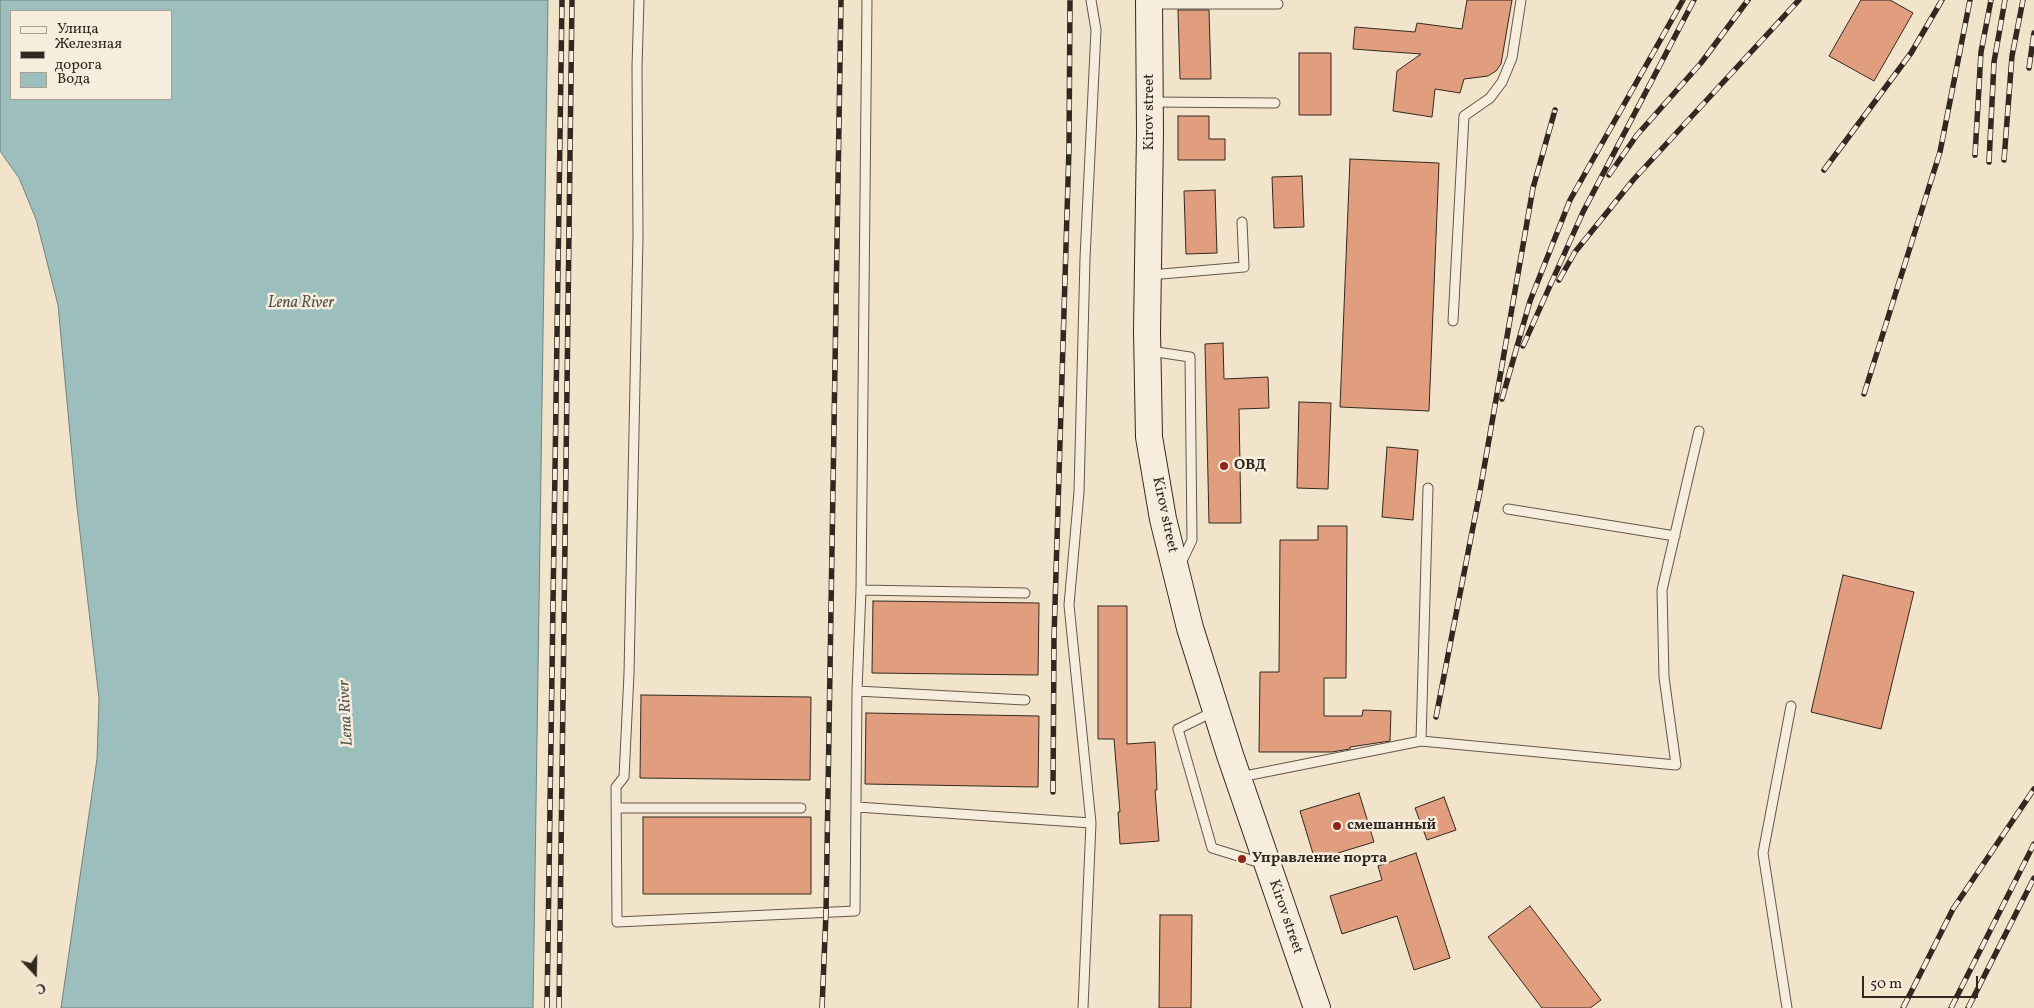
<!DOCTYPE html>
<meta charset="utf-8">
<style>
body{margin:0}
#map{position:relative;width:2034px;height:1008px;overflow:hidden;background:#f2e4ca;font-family:Vollkorn,serif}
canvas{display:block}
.legend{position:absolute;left:10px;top:10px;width:162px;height:90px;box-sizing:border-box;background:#f7eddd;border:1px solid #a99e92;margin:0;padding:6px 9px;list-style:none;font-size:15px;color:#332821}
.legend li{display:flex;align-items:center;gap:10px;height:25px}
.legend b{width:25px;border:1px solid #a99e92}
.north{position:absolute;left:10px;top:948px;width:50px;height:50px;-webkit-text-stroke:4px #f7eddd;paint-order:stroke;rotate:159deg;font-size:14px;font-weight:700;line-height:20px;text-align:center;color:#332821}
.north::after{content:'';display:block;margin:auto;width:18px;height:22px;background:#332821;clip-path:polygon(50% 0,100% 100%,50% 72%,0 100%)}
.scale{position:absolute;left:1862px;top:976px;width:116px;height:22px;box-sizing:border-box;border:2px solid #332821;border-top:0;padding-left:6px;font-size:15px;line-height:18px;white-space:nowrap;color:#332821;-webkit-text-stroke:4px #f7eddd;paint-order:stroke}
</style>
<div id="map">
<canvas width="2034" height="1008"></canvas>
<ul class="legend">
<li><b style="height:6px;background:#f7eddd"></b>Улица</li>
<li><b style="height:6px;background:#332821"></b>Железная дорога</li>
<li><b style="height:14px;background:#9cbebc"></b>Вода</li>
</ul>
<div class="north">С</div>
<div class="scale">50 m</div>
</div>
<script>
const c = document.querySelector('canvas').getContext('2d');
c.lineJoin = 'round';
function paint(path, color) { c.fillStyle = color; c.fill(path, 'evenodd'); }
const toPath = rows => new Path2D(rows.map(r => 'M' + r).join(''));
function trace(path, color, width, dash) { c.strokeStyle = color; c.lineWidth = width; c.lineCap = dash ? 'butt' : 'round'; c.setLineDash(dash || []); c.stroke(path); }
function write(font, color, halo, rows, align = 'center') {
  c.font = font + ' Vollkorn,serif'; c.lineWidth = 5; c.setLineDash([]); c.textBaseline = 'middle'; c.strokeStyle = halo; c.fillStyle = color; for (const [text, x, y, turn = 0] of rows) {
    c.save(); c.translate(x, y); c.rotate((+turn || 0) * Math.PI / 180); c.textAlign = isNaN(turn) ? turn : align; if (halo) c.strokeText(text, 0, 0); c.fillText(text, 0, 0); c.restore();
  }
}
const water = toPath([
 [0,0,548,0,533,1008,61,1008,97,759,99,699,76,498,58,305,36,219,19,178,0,151,0,0],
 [11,11,171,11,171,99,11,99,11,11]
]);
paint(water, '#9cbebc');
trace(water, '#72827e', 1);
const building = toPath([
 [1467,0,1512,0,1501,64,1496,71,1488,76,1464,79,1460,93,1435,89,1432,117,1393,111,1397,71,1421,54,1353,49,1355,27,1415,32,1417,23,1462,29,1467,0],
 [1861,0,1890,0,1913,13,1874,81,1829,56,1861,0],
 [1178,10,1209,10,1211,79,1180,79,1178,10],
 [1299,53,1331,53,1331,115,1299,115,1299,53],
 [1178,116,1209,116,1209,139,1225,139,1225,160,1178,160,1178,116],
 [1350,159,1439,163,1429,411,1340,407,1350,159],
 [1302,176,1304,227,1274,228,1272,177,1302,176],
 [1215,190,1217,253,1186,254,1184,191,1215,190],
 [1223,343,1224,379,1268,377,1269,408,1239,409,1241,523,1209,523,1205,344,1223,343],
 [1299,402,1331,403,1328,489,1297,488,1299,402],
 [1387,447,1418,450,1413,520,1382,517,1387,447],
 [1318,526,1347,526,1346,678,1324,678,1324,716,1362,716,1363,710,1391,711,1390,741,1350,747,1350,749,1332,752,1259,752,1260,672,1279,672,1280,540,1318,540,1318,526],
 [1843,575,1914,592,1881,729,1811,712,1843,575],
 [873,601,1039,603,1038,675,872,673,873,601],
 [1098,606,1127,606,1127,744,1155,742,1157,790,1155,790,1159,841,1120,844,1118,812,1120,812,1114,739,1098,739,1098,606],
 [641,695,811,697,810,780,640,778,641,695],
 [866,713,1039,716,1038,787,865,784,866,713],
 [1359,793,1374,842,1315,860,1300,811,1359,793],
 [1444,797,1456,830,1427,840,1415,808,1444,797],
 [643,817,811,817,811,894,643,894,643,817],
 [1416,853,1450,958,1414,970,1397,916,1342,934,1330,896,1382,880,1378,866,1416,853],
 [1530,906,1601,1000,1590,1008,1542,1008,1488,937,1530,906],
 [1160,915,1192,915,1191,1008,1159,1008,1160,915]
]);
paint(building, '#e09e7e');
trace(building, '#332821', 1);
const lane = toPath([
 [639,0,637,67,638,237,629,674,624,777,616,787,617,922,855,911,857,691,861,590,867,0],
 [1152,4,1278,4],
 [1153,102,1275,103],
 [1150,275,1244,267,1242,222],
 [1453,321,1464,116,1490,98,1502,82,1512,58,1521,0],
 [1150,351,1190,357,1192,540,1181,563],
 [1508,509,1675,536],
 [861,590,1025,593],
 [857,691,1025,700],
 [1213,712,1178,729,1212,848,1264,864],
 [1421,741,1676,765,1664,677,1662,590,1699,431],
 [1240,777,1421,741,1428,488],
 [857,807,1091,823,1083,1008],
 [616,808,801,808],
 [1091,823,1069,605,1079,492,1085,258,1096,30,1091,0],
 [1787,1008,1763,853,1791,706]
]);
const secondary = toPath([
 [1149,0,1150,133,1147,331,1149,437,1163,519,1190,628,1230,755,1317,1008]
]);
trace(lane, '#63574b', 11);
trace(secondary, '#332821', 28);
trace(lane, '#f7eddd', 9);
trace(secondary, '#f7eddd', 26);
const rail = toPath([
 [2029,68,2034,33],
 [1975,155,1981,52,1991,0],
 [2004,160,2012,56,2023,0],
 [1989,162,1994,62,2005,0],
 [1824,170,1911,53,1942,0],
 [1609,175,1637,135,1701,63,1748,0],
 [1559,280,1575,252,1634,179,1799,0],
 [1523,346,1583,212,1694,0],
 [1864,394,1940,152,1970,0],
 [1502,399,1530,301,1570,200,1683,0],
 [1436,717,1480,491,1533,188,1555,110],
 [1053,792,1054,638,1069,148,1070,0],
 [547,1008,562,0],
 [559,1008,572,0],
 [822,1008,826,913,841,0],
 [1903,1008,1953,909,2034,789],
 [1951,1008,2034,844],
 [1968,1008,2034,878]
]);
trace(rail, '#332821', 5.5);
trace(rail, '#f7eddd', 4, [11]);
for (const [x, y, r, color] of [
 [1224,466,5,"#8f2418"],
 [1337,826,5,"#8f2418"],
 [1242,859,5,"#8f2418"]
]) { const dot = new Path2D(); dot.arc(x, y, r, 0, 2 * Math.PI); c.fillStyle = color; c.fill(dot); trace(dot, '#f7eddd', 2); }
write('15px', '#332821', '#f7eddd', [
 ["Kirov street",1150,112,-90],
 ["Kirov street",1164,515,78],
 ["Kirov street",1285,917,71]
]);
write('bold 15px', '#332821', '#f7eddd', [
 ["ОВД",1234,466],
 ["смешанный",1347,826],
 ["Управление порта",1252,859]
], 'left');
write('italic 16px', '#525550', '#f7eddd', [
 ["Lena River",301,304],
 ["Lena River",347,713,-93]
]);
</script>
